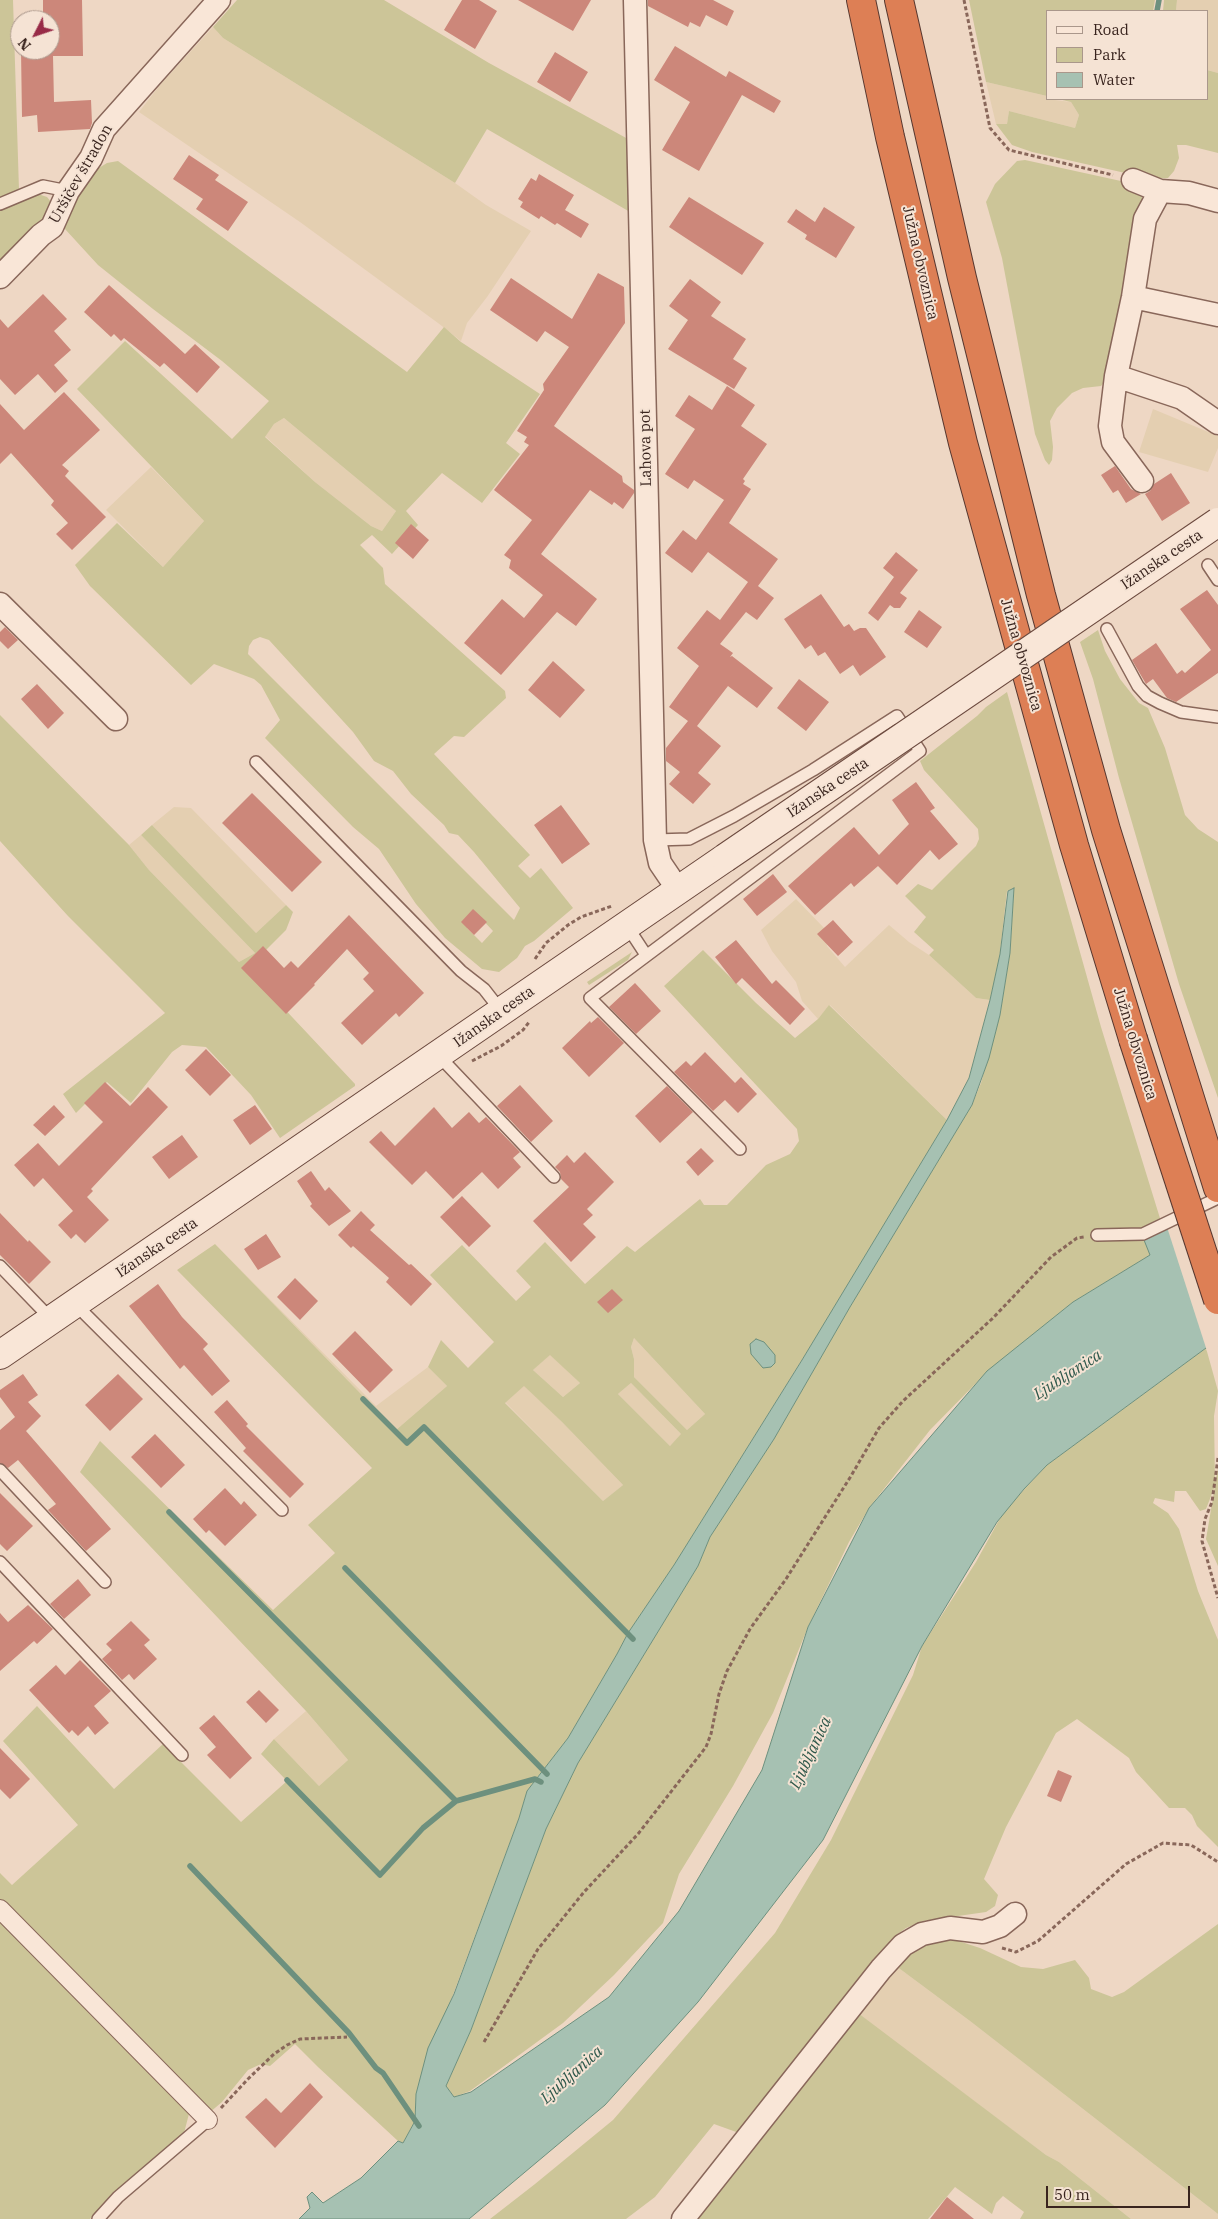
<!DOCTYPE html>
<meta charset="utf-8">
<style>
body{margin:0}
#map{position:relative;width:1218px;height:2219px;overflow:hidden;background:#eed7c4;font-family:"IBM Plex Serif",serif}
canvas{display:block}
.legend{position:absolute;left:1046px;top:10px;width:162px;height:90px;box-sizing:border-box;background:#f5e3d4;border:1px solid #aa978b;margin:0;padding:6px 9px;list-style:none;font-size:15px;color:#39241e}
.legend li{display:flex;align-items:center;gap:10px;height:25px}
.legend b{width:25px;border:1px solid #aa978b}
.north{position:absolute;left:10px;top:10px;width:50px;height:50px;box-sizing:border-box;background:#f5e3d4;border:1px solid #aa978b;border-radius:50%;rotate:229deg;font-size:14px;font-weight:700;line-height:20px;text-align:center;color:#39241e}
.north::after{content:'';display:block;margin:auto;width:18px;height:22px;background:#982b47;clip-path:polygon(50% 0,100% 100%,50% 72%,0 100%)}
.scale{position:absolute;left:1046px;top:2186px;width:144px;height:22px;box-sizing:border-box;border:2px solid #39241e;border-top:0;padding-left:6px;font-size:15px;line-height:18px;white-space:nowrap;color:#39241e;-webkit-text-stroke:4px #f5e3d4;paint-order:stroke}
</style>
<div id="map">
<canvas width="1218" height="2219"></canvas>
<ul class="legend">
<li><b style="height:6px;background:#f9e6d7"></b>Road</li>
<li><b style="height:14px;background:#ccc598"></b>Park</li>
<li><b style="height:14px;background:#a6c1b2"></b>Water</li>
</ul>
<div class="north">N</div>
<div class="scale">50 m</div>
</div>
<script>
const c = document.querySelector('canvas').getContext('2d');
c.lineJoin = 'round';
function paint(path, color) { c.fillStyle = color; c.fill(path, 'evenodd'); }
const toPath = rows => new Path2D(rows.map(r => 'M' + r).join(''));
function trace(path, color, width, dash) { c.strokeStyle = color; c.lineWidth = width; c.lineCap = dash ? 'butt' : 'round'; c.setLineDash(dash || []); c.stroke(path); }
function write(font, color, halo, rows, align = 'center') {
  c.font = font + ' "IBM Plex Serif",serif'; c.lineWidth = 4; c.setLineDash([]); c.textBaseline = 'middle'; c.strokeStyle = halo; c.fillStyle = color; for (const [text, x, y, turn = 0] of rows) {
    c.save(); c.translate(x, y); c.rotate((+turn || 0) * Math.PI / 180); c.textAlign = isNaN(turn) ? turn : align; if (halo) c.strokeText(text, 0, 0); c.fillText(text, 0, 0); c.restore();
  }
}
paint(toPath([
 [1177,0,1218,0,1218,73,1207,70,1207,11,1176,11],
 [213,27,223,38,455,183,486,205,531,231,487,297,467,323,461,341,438,323,300,222,139,112,160,85],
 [986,82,1047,96,1047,99,1071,102,1079,115,1075,128,1009,111,1007,124,996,124],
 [1153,409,1218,436,1218,448,1208,472,1139,452],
 [284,418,396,511,382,531,371,526,315,482,265,436,274,424],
 [151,467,204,521,163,567,106,510],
 [174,807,191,808,286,905,256,933,152,825],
 [141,835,255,953,239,962,149,870,129,845],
 [796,899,825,929,827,946,845,967,889,925,909,942,929,955,976,998,990,1000,969,1078,947,1120,830,1005,818,1019,802,1001,796,982,772,951,761,930],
 [215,1244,376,1406,428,1367,447,1386,396,1430],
 [634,1338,705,1414,687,1430,634,1377,634,1359,631,1347],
 [550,1354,580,1383,563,1397,533,1370],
 [631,1383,682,1435,670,1446,618,1394],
 [524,1385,562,1422,623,1485,603,1501,505,1402],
 [306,1711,348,1760,319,1786,274,1739],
 [896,1966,970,2021,1218,2214,1218,2219,1131,2219,1059,2162,1046,2155,878,2030,858,2013]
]), '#e4cfb1');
paint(toPath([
 [0,0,13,0,19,190,0,199],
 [237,0,384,0,489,63,628,139,630,212,487,129,455,183,223,38,213,27],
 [969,0,1155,0,1153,11,1047,11,1047,96,986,82],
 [1164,0,1177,0,1176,11,1163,11],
 [1207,70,1218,73,1218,153,1186,145,1177,145,1179,158,1174,171,1168,178,1152,179,1032,152,1012,145,996,124,1007,124,1009,111,1075,128,1079,115,1071,102,1058,99,1207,99],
 [1025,160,1130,183,1142,196,1142,205,1109,377,1101,386,1083,388,1072,393,1057,408,1050,421,1053,447,1052,460,1049,465,1045,460,1035,434,1002,258,986,202,995,184,1017,161],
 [118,161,407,372,444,327,461,342,540,394,506,443,520,454,482,503,442,473,406,511,418,525,392,554,372,535,360,545,383,568,385,584,505,691,506,698,464,737,454,736,434,754,530,855,518,866,530,878,541,868,573,908,534,941,525,946,517,958,499,972,482,969,445,938,416,904,379,849,353,827,265,738,280,720,261,685,254,679,214,664,191,685,90,586,75,565,117,523,163,567,204,521,77,389,125,341,232,439,269,401,222,361,153,309,98,265,65,229,63,214,94,171,107,163],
 [284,418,396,511,382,531,371,526,315,482,265,437,274,424],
 [260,637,269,640,353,732,374,761,393,771,411,794,444,825,449,833,458,835,474,852,520,908,514,920,248,654,249,646,253,640],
 [479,916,493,931,482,943,467,928],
 [38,194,47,197,52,203,52,213,0,270,0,211,19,200],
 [1098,630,1105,651,1120,679,1139,703,1148,708,1165,748,1185,815,1198,829,1218,842,1218,1098,1179,984,1119,778,1093,679,1080,642],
 [1007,692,1101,1027,1163,1228,1150,1255,1073,1302,987,1372,930,1430,869,1508,849,1542,808,1627,773,1713,733,1786,679,1874,663,1923,614,1975,563,2023,470,2091,454,2097,446,2086,471,2030,546,1829,578,1763,698,1566,710,1537,774,1439,850,1307,972,1105,981,1083,1000,1015,1010,953,1014,889,1007,891,999,961,990,1000,976,998,929,955,934,950,914,932,926,917,905,896,918,884,932,890,976,846,979,839,978,829,924,770,920,761,977,716,986,707],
 [0,715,129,845,149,870,239,962,255,953,141,835,152,825,256,933,286,905,293,912,286,930,247,969,355,1084,355,1086,280,1138,251,1095,206,1047,182,1045,172,1052,131,1103,107,1082,76,1113,63,1094,165,1013,68,916,0,841],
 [703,950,756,1003,795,1038,818,1019,829,1005,947,1120,818,1334,674,1565,628,1633,617,1654,568,1738,527,1791,519,1818,416,2094,415,2121,403,2143,398,2141,318,2067,295,2044,270,2066,261,2064,248,2070,222,2102,209,2113,0,1901,0,1873,12,1885,78,1825,3,1741,37,1706,114,1789,163,1744,241,1822,287,1781,261,1754,274,1739,319,1786,348,1760,306,1711,80,1472,100,1441,273,1610,335,1553,308,1525,372,1468,177,1270,215,1244,396,1430,447,1386,428,1367,441,1340,468,1368,494,1342,430,1275,462,1245,516,1301,531,1287,516,1271,545,1242,585,1284,627,1246,635,1252,700,1199,704,1205,727,1205,766,1165,790,1154,799,1141,797,1129,664,986],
 [634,1338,705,1414,687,1430,634,1377,634,1359,631,1347],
 [550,1355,580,1383,563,1397,533,1370],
 [631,1383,681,1434,670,1446,618,1394],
 [524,1386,562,1422,623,1485,603,1501,505,1403],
 [632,952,628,960,589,985,587,982],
 [1206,1348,1218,1391,1214,1416,1215,1483,1218,1468,1218,1566,1206,1539,1215,1486,1206,1509,1200,1511,1186,1491,1175,1491,1174,1502,1155,1498,1153,1503,1168,1513,1179,1529,1198,1591,1218,1640,1218,1847,1197,1826,1192,1815,1185,1808,1169,1808,1136,1772,1129,1758,1077,1719,1056,1733,1006,1827,984,1879,998,1895,995,1906,986,1912,923,1921,906,1928,895,1936,875,1959,739,2133,714,2124,655,2197,626,2219,490,2219,535,2184,613,2120,775,1933,831,1840,913,1675,922,1646,976,1562,1004,1511,1047,1465],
 [0,1918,190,2110,184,2133,114,2193,90,2219,0,2219],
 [1218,1924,1218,2214,970,2021,896,1966,919,1942,943,1936,980,1948,1021,1967,1043,1969,1075,1960,1089,1978,1091,1989,1112,1997,1124,1992],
 [858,2013,1046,2155,1059,2162,1131,2219,1020,2219,1024,2212,1003,2196,996,2203,992,2214,955,2187,928,2219,695,2219]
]), '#ccc598');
const water = toPath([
 [1014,888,1010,953,1000,1015,989,1058,972,1105,850,1307,774,1439,710,1537,698,1566,578,1763,546,1829,471,2030,446,2086,454,2097,471,2092,609,1997,679,1911,762,1770,808,1627,869,1508,987,1371,1073,1302,1150,1255,1144,1240,1163,1228,1218,1206,1218,1343,1206,1348,1047,1465,1024,1489,997,1522,922,1646,823,1840,698,2002,605,2105,469,2219,299,2219,310,2208,307,2197,312,2192,323,2203,361,2178,398,2141,403,2143,415,2121,416,2094,428,2048,454,1994,519,1818,527,1791,568,1738,617,1654,628,1633,674,1565,802,1360,947,1120,969,1078,990,1000,1000,954,1008,891,1014,888],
 [756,1339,764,1342,775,1355,775,1363,771,1367,763,1368,751,1354,750,1344,756,1339]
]);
paint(water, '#a6c1b2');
trace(water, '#6d907e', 1);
paint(toPath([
 [1218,1204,1218,1346,1207,1351,1166,1224]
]), '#eed7c4');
trace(toPath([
 [1157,11,1159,0],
 [363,1399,407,1443,424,1427,633,1639],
 [169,1512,456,1801],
 [345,1568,547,1774],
 [287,1780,380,1875,423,1828,456,1801,535,1779,541,1782],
 [190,1866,349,2033,376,2068,383,2073,419,2126]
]), '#6d907e', 5.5);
paint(toPath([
 [43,0,82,0,83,56,53,56,54,102,91,100,92,123,90,129,38,132,37,115,22,117,21,50,50,50,50,20,43,20],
 [462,0,479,0,497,11,475,49,444,30],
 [518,0,591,0,573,31],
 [648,0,713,0,734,11,727,26,706,15,700,27,690,22,688,27,648,6],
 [675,46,726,77,729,71,781,101,774,113,742,95,699,171,662,150,690,102,654,80],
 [555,52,588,72,570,102,537,82],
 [189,155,219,175,215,180,248,202,228,231,196,209,203,199,173,179],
 [539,174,574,195,565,210,589,224,581,238,557,223,555,225,541,216,539,219,520,207,523,202,518,199,531,178,536,181],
 [689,197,764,243,742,275,669,227],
 [824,207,855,227,836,258,805,239,807,235,787,222,796,209,815,222],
 [598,273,624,287,625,323,554,426,622,476,623,482,634,490,634,493,623,509,614,502,612,505,590,490,541,554,597,599,576,626,557,612,501,675,464,643,502,599,524,618,543,595,509,568,511,560,504,555,532,520,494,490,529,445,524,442,527,437,517,431,544,390,543,384,569,347,545,331,537,342,490,310,511,278,572,319],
 [690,279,721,302,711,316,746,339,733,359,747,368,734,389,668,349,688,320,669,306],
 [109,285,185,354,195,344,220,367,197,393,164,363,160,367,124,338,121,341,114,334,111,337,84,312],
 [43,294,67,319,54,331,71,350,54,365,68,381,55,393,38,374,15,395,0,379,0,319,8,328],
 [727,386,755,405,741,426,767,444,743,479,745,481,743,484,751,489,729,523,778,559,758,586,774,598,757,620,746,612,720,644,733,653,730,657,732,656,773,688,757,708,728,686,697,726,721,746,698,773,711,784,693,804,669,784,680,772,666,761,666,748,688,721,669,707,699,666,677,648,707,610,720,620,748,582,708,552,692,573,665,553,683,530,696,540,724,500,694,480,688,489,665,474,695,429,675,416,689,395,712,410],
 [64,392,100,430,62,465,69,471,65,476,106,517,72,550,56,534,68,523,51,505,54,501,11,453,0,464,0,404,24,430],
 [1115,466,1131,489,1141,494,1126,503,1118,490,1113,493,1101,475],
 [1171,473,1190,503,1162,521,1145,494,1150,491,1154,484],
 [411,524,429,540,413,559,395,543],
 [896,552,918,570,900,593,907,598,900,608,894,608,890,605,878,621,868,613,894,577,883,568],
 [1207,590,1218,605,1218,673,1176,702,1167,698,1153,679,1146,684,1132,660,1156,643,1177,674,1182,670,1185,673,1211,650,1180,609],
 [821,594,844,627,849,624,854,631,860,628,866,628,886,657,860,676,853,665,840,674,825,652,818,656,811,645,805,649,784,619],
 [919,610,942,627,927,648,904,632],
 [5,627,18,640,8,649,0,641,0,632],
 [553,661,585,690,560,718,528,690],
 [799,679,829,702,806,731,777,708],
 [37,684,64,713,48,729,21,699],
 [916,782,935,808,930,811,958,844,939,860,930,850,897,885,878,866,854,887,851,883,815,915,788,886,854,827,879,855,909,824,892,800],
 [252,793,322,862,292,892,222,823],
 [561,805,590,844,562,864,534,825],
 [773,874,787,892,757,916,743,899],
 [473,909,487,922,474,935,461,922],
 [349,915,424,993,399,1017,396,1013,362,1045,341,1023,374,991,363,979,369,973,347,949,314,984,315,985,286,1014,241,968,263,946,284,968,291,961,298,968],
 [833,920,853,942,838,956,817,934],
 [736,940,772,984,776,980,805,1009,790,1025,742,978,736,984,715,957],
 [635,983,661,1011,636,1034,609,1007],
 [598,1017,624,1043,589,1077,562,1048,590,1021,591,1023],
 [206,1049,231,1075,210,1096,185,1070],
 [705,1052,735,1083,741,1077,757,1094,738,1113,725,1100,713,1111,674,1072,686,1061,691,1066],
 [105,1082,130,1106,148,1087,168,1107,91,1189,93,1191,87,1197,109,1220,85,1243,76,1234,71,1239,58,1225,73,1211,43,1178,34,1187,14,1165,38,1143,59,1166,103,1122,84,1103],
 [520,1085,553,1121,531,1142,497,1106],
 [667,1086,693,1112,660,1143,635,1116],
 [54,1105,65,1117,45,1136,33,1125],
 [255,1105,272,1129,250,1145,233,1120],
 [434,1107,452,1128,469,1112,479,1123,486,1117,520,1152,513,1158,521,1167,498,1189,482,1172,453,1199,426,1171,412,1185,369,1142,381,1131,395,1146],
 [182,1135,198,1157,169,1179,152,1157],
 [701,1148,714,1161,698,1176,686,1162],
 [585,1152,614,1182,587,1209,593,1215,583,1224,596,1237,571,1262,533,1221,569,1187,561,1179,560,1172,555,1167,567,1155,574,1163],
 [311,1171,325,1191,329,1187,351,1211,329,1226,310,1206,312,1204,297,1181],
 [462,1196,491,1226,469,1247,440,1217],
 [361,1211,375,1225,370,1230,409,1265,411,1264,432,1284,411,1306,386,1282,389,1278,353,1246,351,1248,338,1235],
 [0,1213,28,1242,29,1240,51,1262,29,1284,0,1255],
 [266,1234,281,1257,258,1270,244,1249],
 [295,1278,318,1301,300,1320,277,1297],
 [158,1284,182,1317,208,1344,203,1349,230,1381,212,1396,184,1365,180,1369,129,1306],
 [612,1289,623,1300,608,1313,597,1302],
 [355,1331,393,1370,370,1393,332,1354],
 [23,1374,38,1395,28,1402,41,1416,26,1431,111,1529,86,1551,48,1510,56,1504,18,1460,8,1468,0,1463,0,1430,15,1417,0,1397,0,1390],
 [118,1374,143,1399,110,1431,85,1405],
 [227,1400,248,1424,246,1426,304,1484,290,1498,243,1451,246,1448,214,1412],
 [155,1434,185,1465,161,1488,131,1457],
 [225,1488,241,1505,244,1501,257,1515,225,1546,209,1530,206,1533,193,1519],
 [0,1493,33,1526,7,1551,0,1544],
 [78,1579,91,1595,64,1619,50,1604],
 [28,1605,53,1629,37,1644,34,1641,0,1671,0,1613,8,1622],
 [131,1621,150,1640,144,1645,157,1659,134,1680,129,1674,122,1680,102,1659,112,1650,106,1644],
 [80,1660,111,1691,94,1706,109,1723,95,1735,88,1726,78,1736,72,1730,69,1733,29,1690,56,1665,65,1675],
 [259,1690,279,1710,266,1723,246,1702],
 [214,1715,252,1758,230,1779,207,1755,216,1747,199,1728],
 [0,1748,30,1779,10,1799,0,1789],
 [1058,1770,1072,1776,1061,1802,1047,1796],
 [310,2083,323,2097,275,2148,245,2117,266,2098,281,2113],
 [947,2197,974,2219,930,2219]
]), '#cc877a');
const service = toPath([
 [0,204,43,186,68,191],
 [1208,565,1218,580],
 [1107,629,1138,686,1147,696,1160,703,1181,712,1218,717],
 [256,762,461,971,484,989,502,1012],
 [655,840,689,839,734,816,813,770,897,716,920,751,590,998,740,1149],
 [627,926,646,955],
 [438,1055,554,1177],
 [1097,1235,1143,1234,1218,1198],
 [0,1266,52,1320],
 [75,1304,282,1510],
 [0,1470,105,1582],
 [0,1562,182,1755],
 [98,2219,118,2197,208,2120]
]);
const pedestrian = toPath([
 [0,1909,208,2120]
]);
const minor = toPath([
 [635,0,655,840,660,863,679,891],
 [1133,180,1160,191,1189,193,1218,201],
 [0,277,41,235,52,227,68,191,91,158,104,129,219,0],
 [1133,297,1218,315],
 [1116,376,1182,398,1218,423],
 [1142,481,1113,442,1110,426,1116,376,1133,297,1145,219,1160,191],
 [0,604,116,719],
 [683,2219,881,1969,903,1945,922,1934,950,1928,983,1932,1000,1926,1015,1914]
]);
const secondary = toPath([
 [0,1355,725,858]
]);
const motorway = toPath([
 [861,0,890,137,963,443,1074,845,1133,1039],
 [899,0,962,278,1041,595,1106,830,1218,1188]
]);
trace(service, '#89675a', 14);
trace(pedestrian, '#89675a', 20);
trace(minor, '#89675a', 25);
trace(secondary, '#6b493e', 30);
trace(motorway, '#57372f', 30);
trace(toPath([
 [964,0,990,128,1009,150,1113,175],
 [535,959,546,943,568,925,581,917,612,906],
 [472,1061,501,1046,523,1030,530,1021],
 [1218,1458,1212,1502,1205,1519,1202,1541,1218,1598],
 [1002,1948,1016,1952,1038,1941,1126,1864,1163,1843,1191,1845,1218,1862],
 [484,2042,538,1949,584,1892,638,1834,706,1747,711,1734,719,1694,727,1671,750,1629,786,1579,851,1476,879,1428,903,1401,993,1318,1051,1257,1077,1238,1084,1237],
 [221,2108,248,2079,274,2054,287,2045,300,2039,347,2037]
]), '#89675a', 3, [4, 2.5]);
trace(service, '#f9e6d7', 11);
trace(pedestrian, '#f9e6d7', 18);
trace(minor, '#f9e6d7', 22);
trace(secondary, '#f9e6d7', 28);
trace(motorway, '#dd7f55', 28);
const secondaryBridge = toPath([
 [725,858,1218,522]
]);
const motorwayBridge = toPath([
 [1133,1039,1218,1300]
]);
trace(secondaryBridge, '#6b493e', 30, []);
trace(motorwayBridge, '#57372f', 30, []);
trace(secondaryBridge, '#f9e6d7', 28);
trace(motorwayBridge, '#dd7f55', 28);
write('15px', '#39241e', '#f5e3d4', [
 ["Uršičev štradon",81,174,-60],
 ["Južna obvoznica",920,263,77],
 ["Lahova pot",646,448,-91],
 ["Ižanska cesta",1162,560,-34],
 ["Južna obvoznica",1021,655,74],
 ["Ižanska cesta",828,788,-34],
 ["Ižanska cesta",494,1017,-35],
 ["Južna obvoznica",1135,1044,73],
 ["Ižanska cesta",157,1248,-34]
]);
write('italic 16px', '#2e584b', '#f5e3d4', [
 ["Ljubljanica",1068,1375,-33],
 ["Ljubljanica",811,1753,-65],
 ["Ljubljanica",572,2075,-42]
]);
</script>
